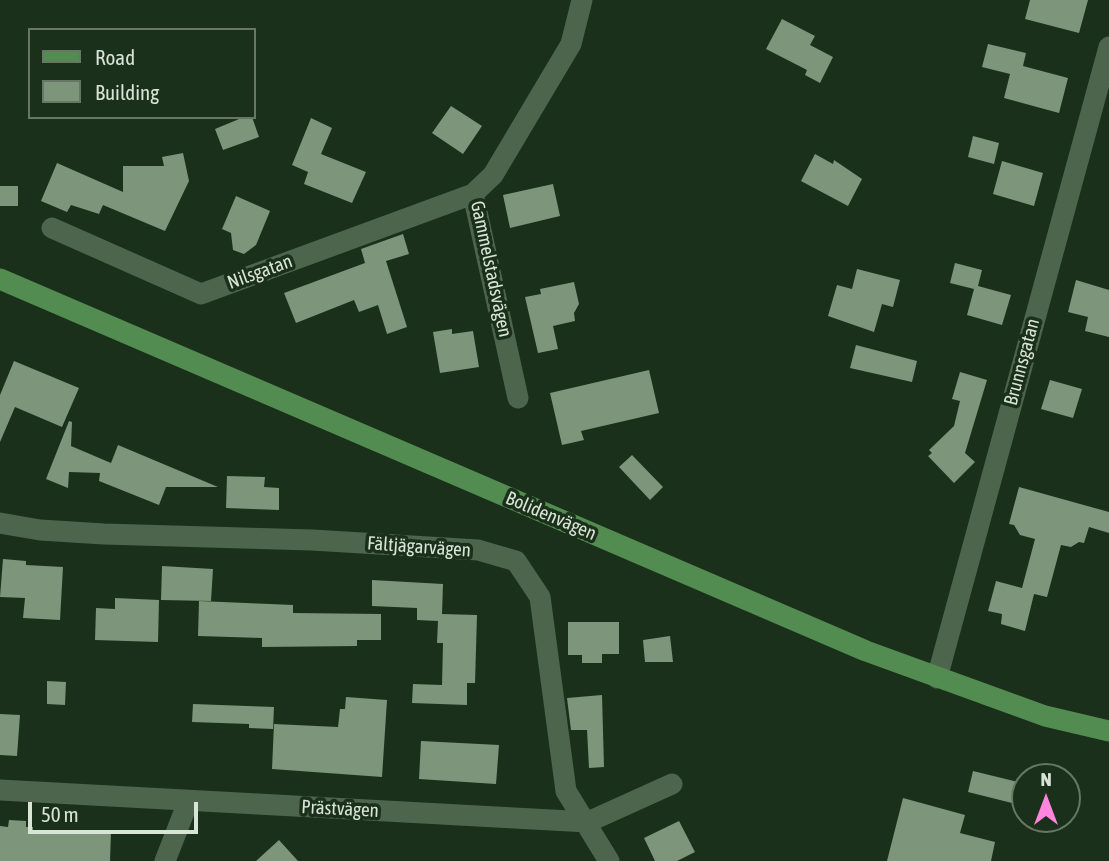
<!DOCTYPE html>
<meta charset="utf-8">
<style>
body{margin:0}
#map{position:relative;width:1109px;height:861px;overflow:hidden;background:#1b301a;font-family:"Asap Condensed",sans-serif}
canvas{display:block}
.legend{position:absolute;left:28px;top:28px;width:228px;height:91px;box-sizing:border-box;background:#1b301a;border:2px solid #667865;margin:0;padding:9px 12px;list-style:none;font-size:21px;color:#d7e4d6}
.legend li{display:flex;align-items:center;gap:14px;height:35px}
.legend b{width:35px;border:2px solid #667865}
.north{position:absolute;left:1011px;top:763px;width:70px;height:70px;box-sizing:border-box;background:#1b301a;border:2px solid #667865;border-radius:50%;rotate:0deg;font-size:19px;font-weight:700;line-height:28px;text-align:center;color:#d7e4d6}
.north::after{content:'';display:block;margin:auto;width:24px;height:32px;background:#ff85df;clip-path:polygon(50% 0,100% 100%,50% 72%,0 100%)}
.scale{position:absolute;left:28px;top:802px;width:170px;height:32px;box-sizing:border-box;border:4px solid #d7e4d6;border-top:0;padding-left:9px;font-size:21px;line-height:24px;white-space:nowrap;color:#d7e4d6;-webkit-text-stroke:5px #1b301a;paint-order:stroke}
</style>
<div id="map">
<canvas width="1109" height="861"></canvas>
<ul class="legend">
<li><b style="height:9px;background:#528c51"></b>Road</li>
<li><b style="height:19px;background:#7d957b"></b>Building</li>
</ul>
<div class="north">N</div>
<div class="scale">50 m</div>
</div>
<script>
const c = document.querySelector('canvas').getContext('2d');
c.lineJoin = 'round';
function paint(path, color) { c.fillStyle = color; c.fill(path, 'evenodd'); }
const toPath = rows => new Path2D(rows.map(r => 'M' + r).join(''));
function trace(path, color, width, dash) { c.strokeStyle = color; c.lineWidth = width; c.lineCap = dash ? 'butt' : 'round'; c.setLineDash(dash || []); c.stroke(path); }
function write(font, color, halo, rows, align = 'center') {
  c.font = font + ' "Asap Condensed",sans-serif'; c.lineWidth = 7; c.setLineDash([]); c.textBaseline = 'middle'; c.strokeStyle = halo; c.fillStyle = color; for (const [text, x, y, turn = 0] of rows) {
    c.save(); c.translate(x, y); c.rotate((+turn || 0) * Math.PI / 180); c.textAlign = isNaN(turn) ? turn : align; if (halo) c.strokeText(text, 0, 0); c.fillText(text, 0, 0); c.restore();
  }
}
paint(toPath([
 [1030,0,1088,0,1079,33,1025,19],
 [782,19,815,36,810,45,833,57,820,83,805,75,807,70,766,49],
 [988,44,1026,53,1023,66,1068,78,1059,113,1004,98,1010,74,982,67],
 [451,106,482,126,463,154,432,133],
 [244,117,252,117,259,137,223,150,215,129],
 [311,118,332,128,321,154,366,172,352,203,304,184,308,172,292,165],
 [973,136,999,143,994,164,968,157],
 [183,153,189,181,165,231,103,205,99,214,71,205,67,212,41,201,57,163,123,192,123,166,164,166,162,157],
 [815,154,833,164,834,160,862,179,848,206,801,181],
 [1002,161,1043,173,1034,206,993,194],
 [553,184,560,216,510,228,503,195],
 [0,186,18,186,18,206,0,206],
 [236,196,270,211,256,245,244,254,233,250,231,233,222,229],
 [403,234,409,254,386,261,407,327,387,334,378,305,359,312,354,300,296,323,284,293,365,263,361,249],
 [955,263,982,270,978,286,1011,295,1002,325,967,315,974,289,950,283],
 [857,269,900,280,893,307,882,304,874,332,828,316,837,285,852,289],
 [1076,280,1109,290,1109,337,1085,331,1088,317,1068,312],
 [574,282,579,304,574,313,575,321,553,326,558,349,538,353,525,297,541,294,540,289],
 [452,329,452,334,473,331,479,367,440,373,433,332],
 [856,345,917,361,912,382,850,368],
 [14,361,79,388,62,427,15,407,0,442,0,395],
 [649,370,659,413,581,431,584,440,562,445,550,393],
 [960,372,987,380,965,453,975,462,954,483,928,456,932,453,929,450,954,426,960,401,952,399],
 [1050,380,1082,389,1073,418,1041,409],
 [69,421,72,422,71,446,111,463,118,445,218,487,166,487,159,505,99,481,100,473,69,472,68,488,46,479],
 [632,455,663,487,650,500,619,467],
 [227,476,265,477,264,487,279,488,279,510,226,508],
 [1019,487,1109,512,1109,533,1089,527,1084,543,1079,542,1071,547,1061,545,1047,597,1034,594,1025,631,1001,624,1002,614,988,611,996,581,1022,588,1035,539,1020,535,1014,525,1009,524],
 [3,559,26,561,26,565,63,567,60,620,23,618,25,598,0,597],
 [162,566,213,569,211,601,161,600],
 [372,580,443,584,442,614,477,615,475,683,467,683,467,705,412,703,413,684,442,685,443,643,437,643,438,621,417,620,417,608,372,606],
 [115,598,159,600,158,642,95,640,96,608,115,609],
 [199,601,293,605,293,613,381,614,381,640,357,640,357,646,262,647,262,638,198,636],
 [568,622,619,622,619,654,602,654,602,663,582,663,582,655,568,655],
 [670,636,673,662,645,662,643,640],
 [47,681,66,682,65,705,47,704],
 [602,695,604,767,589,768,587,730,571,730,567,698],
 [346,697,387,700,382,777,272,769,274,724,338,727,340,709,345,709],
 [193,704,274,707,273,729,249,728,249,724,192,722],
 [0,714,20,715,17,756,0,755],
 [421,741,499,745,496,784,419,779],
 [973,771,1022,783,1016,804,968,792],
 [903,798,965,815,960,833,995,842,991,861,887,861],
 [9,820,26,821,26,827,33,827,33,832,111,832,110,861,0,861,0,826,8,827],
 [679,821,695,852,677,861,655,861,644,838],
 [279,840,298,861,256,861]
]), '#7d957b');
trace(toPath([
 [52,228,201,294,473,194],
 [518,398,473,194,493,175,571,44,582,0],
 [0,523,40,530,104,534,312,540,478,550,516,561,540,597,566,791,609,861],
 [937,678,1109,47],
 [0,790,588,822,672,784],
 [165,861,188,802]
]), '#4e654d', 21);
trace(toPath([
 [0,279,866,651,1045,716,1109,731]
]), '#528c51', 21);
write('19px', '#d7e4d6', '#1b301a', [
 ["Gammelstadsvägen",491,269,78],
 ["Nilsgatan",260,272,-20],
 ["Brunnsgatan",1022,362,-75],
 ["Bolidenvägen",551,516,23],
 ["Fältjägarvägen",419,547,4],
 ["Prästvägen",340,809,3]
]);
</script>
